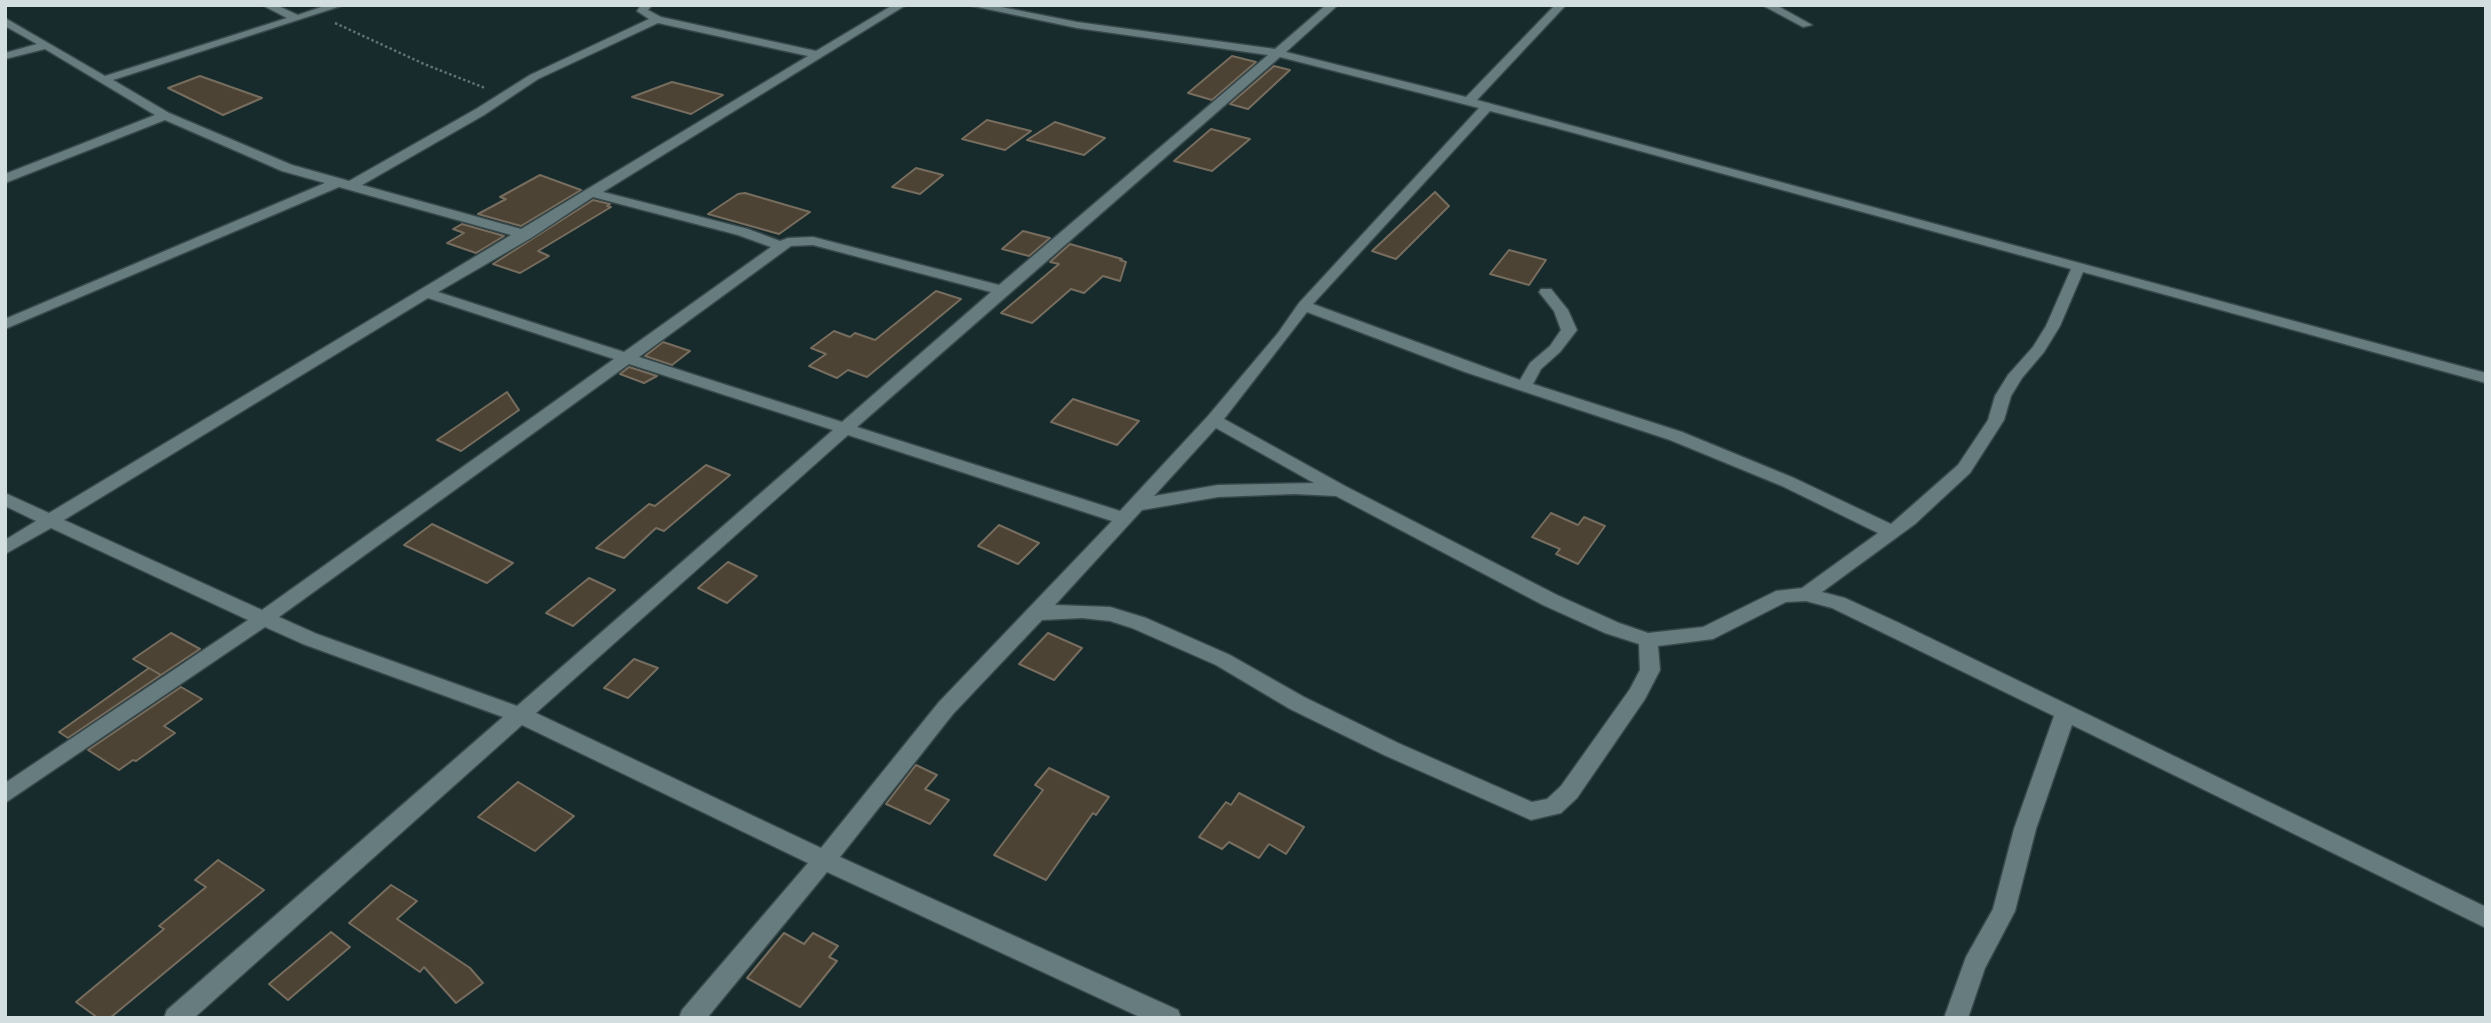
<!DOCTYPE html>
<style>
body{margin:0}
#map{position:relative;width:2491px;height:1023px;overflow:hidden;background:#172b2c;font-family:"Open Sans",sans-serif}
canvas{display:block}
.frame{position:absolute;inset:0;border:7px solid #d2dedf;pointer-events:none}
</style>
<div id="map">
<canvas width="2491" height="1023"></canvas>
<div class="frame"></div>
</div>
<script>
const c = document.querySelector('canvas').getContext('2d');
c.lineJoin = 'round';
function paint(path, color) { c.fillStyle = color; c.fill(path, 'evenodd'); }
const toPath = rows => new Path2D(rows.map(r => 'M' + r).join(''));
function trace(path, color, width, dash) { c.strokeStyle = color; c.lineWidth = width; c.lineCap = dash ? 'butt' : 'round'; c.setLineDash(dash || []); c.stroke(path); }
const building = toPath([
 [1232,56,1256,62,1212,100,1188,93,1232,56],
 [1274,66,1290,70,1248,109,1230,104,1274,66],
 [200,76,262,98,223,115,168,88,200,76],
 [672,82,723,95,691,114,632,97,672,82],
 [987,120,1031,131,1005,150,962,139,987,120],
 [1055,122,1105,138,1084,155,1027,140,1055,122],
 [1211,129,1250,139,1212,171,1174,161,1211,129],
 [916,168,943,175,920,194,892,187,916,168],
 [540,175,581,190,521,226,478,214,506,199,500,197,540,175],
 [1435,192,1449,206,1396,259,1372,251,1435,192],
 [745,193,810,212,779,234,708,214,738,194,745,193],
 [593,200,610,204,607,206,611,207,538,251,549,256,520,273,493,264,593,200],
 [462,224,504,236,476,253,447,243,464,233,453,229,462,224],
 [1023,231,1050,238,1029,256,1002,249,1023,231],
 [1070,244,1122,259,1120,260,1126,262,1120,281,1103,276,1084,293,1071,289,1032,323,1001,313,1059,264,1050,262,1070,244],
 [1509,250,1546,260,1529,285,1490,274,1509,250],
 [936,291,961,299,867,377,848,370,837,378,809,366,826,354,811,348,834,331,850,337,855,333,875,340,936,291],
 [663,342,690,351,672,365,645,356,663,342],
 [629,367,657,376,644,383,620,374,629,367],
 [507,392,519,410,461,451,437,440,507,392],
 [1073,399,1139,421,1117,445,1051,422,1073,399],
 [706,465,730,475,664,531,656,528,624,558,596,548,649,504,655,506,706,465],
 [1551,513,1578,525,1584,517,1605,526,1578,564,1556,554,1560,549,1532,537,1551,513],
 [432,524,513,563,487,583,404,545,432,524],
 [999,525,1039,543,1018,564,978,546,999,525],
 [728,562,757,576,727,603,698,588,728,562],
 [589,578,615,590,573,626,546,613,589,578],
 [171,633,200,649,161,675,133,659,171,633],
 [1048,633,1082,648,1054,680,1019,664,1048,633],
 [634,659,658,668,628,698,604,688,634,659],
 [149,668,161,675,68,738,59,732,149,668],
 [181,687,202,699,164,726,175,733,136,761,133,760,119,770,88,750,181,687],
 [916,765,937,775,925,789,949,800,930,824,886,804,916,765],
 [1049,768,1109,797,1096,815,1093,813,1046,880,994,855,1043,790,1035,785,1049,768],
 [518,782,574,816,535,851,478,817,518,782],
 [1239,793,1304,827,1286,854,1269,844,1259,858,1229,842,1222,849,1199,837,1226,802,1231,805,1239,793],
 [218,860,264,890,110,1018,98,1018,76,1002,164,929,159,926,206,887,195,880,218,860],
 [391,885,417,901,397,919,470,968,483,983,456,1003,424,967,420,972,349,923,391,885],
 [331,932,350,947,288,1000,269,984,331,932],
 [784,933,804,944,813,933,838,946,829,957,837,961,800,1007,747,978,784,933]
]);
paint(building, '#4c4335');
trace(building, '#776d5f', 2);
const minor = toPath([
 [262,5,276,5,298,15,327,5,344,5,113,80,169,113,292,165,349,181,476,109,530,75,649,19,637,11,641,5,652,5,648,10,661,17,816,51,893,5,906,5,603,192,748,229,780,241,788,238,813,237,999,285,1268,55,1077,28,968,5,991,5,1077,22,1275,49,1326,5,1338,5,1286,52,1466,97,1555,5,1566,5,1477,100,2486,373,2486,383,2083,272,2060,326,2044,352,2022,378,2011,396,2004,420,1970,473,1915,524,1822,592,1845,598,1897,622,2486,907,2486,928,2072,725,2036,829,2015,911,1985,968,1968,1018,1944,1018,1966,957,1993,909,2014,829,2054,716,1832,608,1806,601,1786,602,1713,639,1658,646,1660,670,1645,699,1577,798,1561,813,1531,820,1384,755,1290,709,1216,665,1132,628,1110,621,1082,618,1042,620,953,714,840,857,1178,1010,1181,1018,1142,1018,827,872,707,1018,679,1018,682,1010,808,863,522,725,194,1018,164,1018,167,1010,503,717,303,644,265,627,5,803,5,783,248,620,51,528,5,554,5,540,36,521,5,506,5,493,49,513,511,235,339,187,5,329,5,319,325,183,282,171,165,120,5,183,5,174,155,115,45,49,5,59,5,53,37,44,5,26,5,18,105,76,287,18,262,5],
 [658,23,808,56,521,229,362,185,484,115,538,79,658,23],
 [1280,57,1479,108,1299,303,1278,333,1208,416,1120,511,857,427,1280,57],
 [1490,111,1556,128,2071,269,2046,326,2033,347,2008,375,1995,396,1988,420,1958,465,1891,524,1794,478,1682,432,1533,384,1541,369,1560,352,1577,330,1568,310,1551,289,1541,289,1539,292,1554,311,1561,330,1550,346,1530,363,1520,380,1313,304,1490,111],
 [593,197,738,235,771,247,624,352,438,292,531,238,593,197],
 [813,245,991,292,842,422,639,357,791,246,813,245],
 [428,298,614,359,262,610,64,520,428,298],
 [1307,312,1465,372,1670,440,1782,486,1878,533,1802,588,1776,591,1703,627,1648,633,1619,623,1557,595,1345,486,1224,419,1307,312],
 [629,364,833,430,517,706,317,634,279,617,629,364],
 [1216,428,1314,483,1218,485,1154,496,1216,428],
 [848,435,1112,521,939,702,821,848,536,713,848,435],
 [1294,494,1336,496,1543,605,1605,633,1639,644,1640,670,1630,689,1561,786,1547,799,1532,802,1398,743,1304,697,1230,655,1146,618,1110,607,1055,605,1142,510,1218,497,1294,494],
 [1762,5,1776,5,1812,25,1803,27,1762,5]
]);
trace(minor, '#38484a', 3);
trace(toPath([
 [335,23,424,64,485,88]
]), '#627273', 2.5, [2.5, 2.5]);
paint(minor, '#677c7e');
</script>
